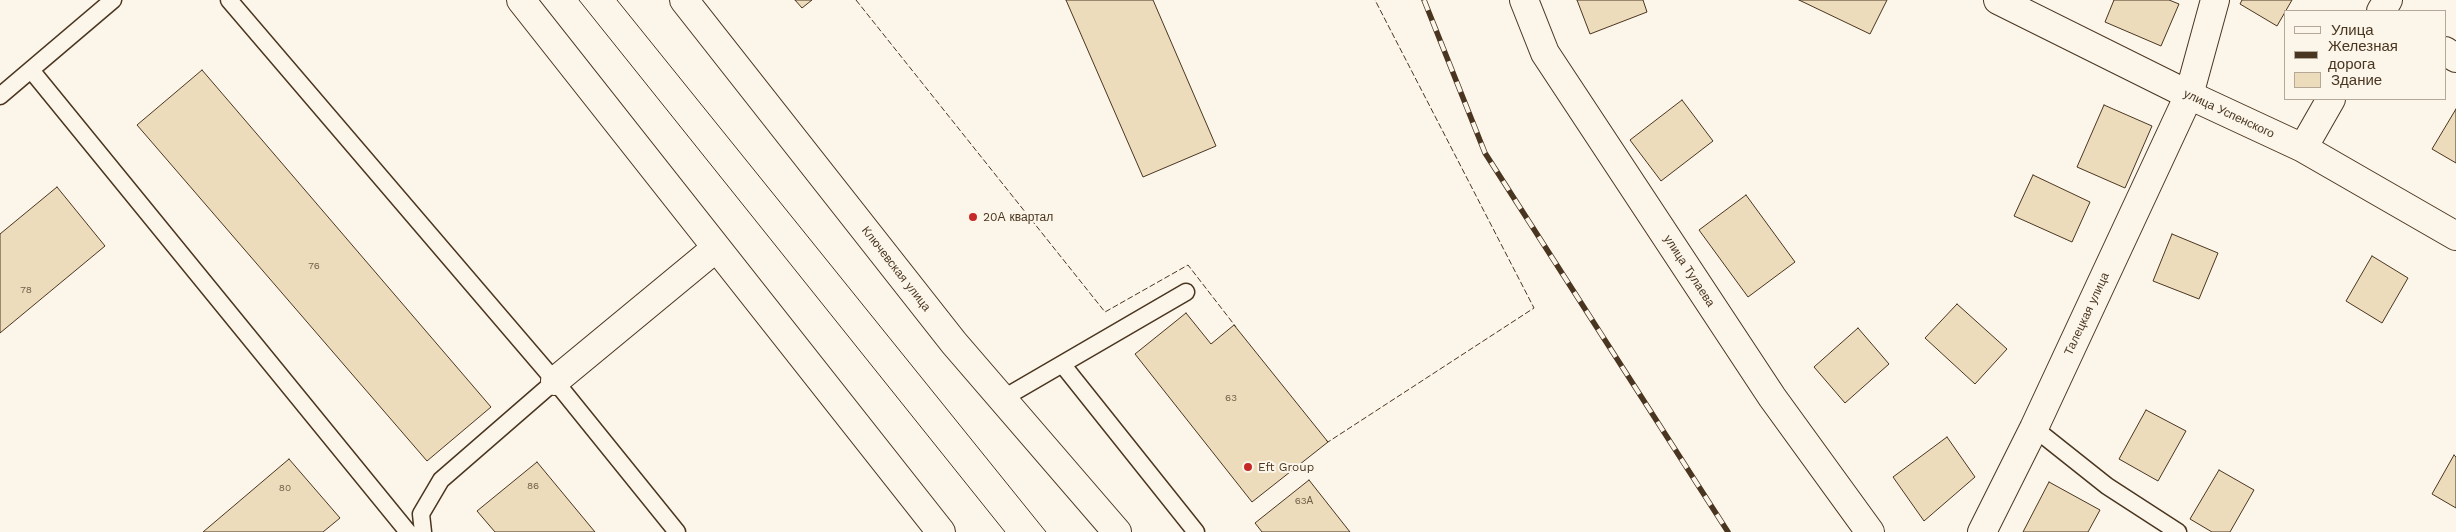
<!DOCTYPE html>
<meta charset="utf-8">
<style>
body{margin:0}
#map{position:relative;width:2456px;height:532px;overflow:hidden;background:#fbf6e9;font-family:"Work Sans",sans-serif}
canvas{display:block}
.legend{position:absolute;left:2284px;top:10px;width:162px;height:90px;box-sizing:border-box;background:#fbf6e9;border:1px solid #b4a999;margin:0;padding:6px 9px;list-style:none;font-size:15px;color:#4a3520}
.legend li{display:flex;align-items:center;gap:10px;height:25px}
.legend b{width:25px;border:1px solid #b4a999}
</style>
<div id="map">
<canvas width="2456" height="532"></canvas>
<ul class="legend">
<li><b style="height:6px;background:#fbf6e9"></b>Улица</li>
<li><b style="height:6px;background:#4a3520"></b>Железная дорога</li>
<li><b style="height:14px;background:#ecdcbc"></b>Здание</li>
</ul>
</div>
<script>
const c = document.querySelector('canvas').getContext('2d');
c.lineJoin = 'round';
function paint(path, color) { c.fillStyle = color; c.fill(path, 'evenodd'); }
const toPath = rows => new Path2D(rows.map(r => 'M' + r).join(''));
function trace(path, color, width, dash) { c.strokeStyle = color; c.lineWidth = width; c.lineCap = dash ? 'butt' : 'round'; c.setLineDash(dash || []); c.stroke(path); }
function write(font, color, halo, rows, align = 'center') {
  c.font = font + ' "Work Sans",sans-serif'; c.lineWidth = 4; c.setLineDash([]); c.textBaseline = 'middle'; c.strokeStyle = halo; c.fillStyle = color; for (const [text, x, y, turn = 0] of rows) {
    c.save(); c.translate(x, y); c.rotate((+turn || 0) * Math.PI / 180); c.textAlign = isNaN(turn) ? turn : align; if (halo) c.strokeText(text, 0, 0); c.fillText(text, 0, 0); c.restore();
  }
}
const building = toPath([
 [795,0,812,0,802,8,795,0],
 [1066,0,1153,0,1216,146,1143,177,1066,0],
 [1577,0,1643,0,1647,12,1590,34,1577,0],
 [1799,0,1887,0,1870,34,1799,0],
 [2114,0,2169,0,2179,4,2161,46,2105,22,2114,0],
 [2242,0,2292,0,2277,26,2240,4,2242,0],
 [202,70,491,407,427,461,137,125,202,70],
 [1682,100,1713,141,1661,181,1630,140,1682,100],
 [2104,105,2152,126,2125,188,2077,167,2104,105],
 [2456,109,2456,163,2432,149,2456,109],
 [2033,175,2090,202,2072,242,2014,216,2033,175],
 [57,187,105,246,0,333,0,234,57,187],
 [1746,195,1795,262,1748,297,1699,230,1746,195],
 [2172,234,2218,253,2199,299,2153,281,2172,234],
 [2372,256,2408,278,2382,323,2346,301,2372,256],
 [1957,304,2007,349,1975,384,1925,338,1957,304],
 [1186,313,1211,344,1234,325,1328,442,1252,502,1135,354,1186,313],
 [1858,328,1889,364,1845,403,1814,367,1858,328],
 [2146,410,2186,431,2158,481,2119,459,2146,410],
 [1947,437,1975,477,1924,521,1893,477,1947,437],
 [2454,455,2456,457,2456,508,2432,494,2454,455],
 [289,459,340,518,323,532,203,532,289,459],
 [537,462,595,532,495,532,477,511,537,462],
 [2219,470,2254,490,2230,532,2212,532,2190,519,2219,470],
 [1309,480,1350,532,1262,532,1255,523,1309,480],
 [2049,482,2100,510,2088,532,2023,532,2049,482]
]);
paint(building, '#ecdcbc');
trace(building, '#4a3520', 1);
const lane = toPath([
 [229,0,555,381,677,532],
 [31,70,408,532],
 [0,96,113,0],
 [1062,364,1196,532],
 [1002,399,1186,292],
 [2034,428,2107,486,2178,532],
 [423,532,421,514,441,480,555,381]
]);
const street = toPath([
 [1524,0,1545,53,1772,397,1870,532],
 [1998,0,2189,95,2303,148,2456,236],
 [2381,11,2388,0],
 [2445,51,2456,58],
 [2303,148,2331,99],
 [555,381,716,248],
 [1982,532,2034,428,2189,95,2215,0]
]);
const secondary = toPath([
 [521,0,941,532],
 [684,0,954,343,1117,532]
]);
trace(lane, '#4a3520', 19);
trace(street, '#4a3520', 30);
trace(secondary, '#4a3520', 30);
trace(lane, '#fbf6e9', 16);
trace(street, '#fbf6e9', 28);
trace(secondary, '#fbf6e9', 28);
trace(toPath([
 [579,0,1005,532],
 [617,0,1046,532]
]), '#4a3520', 1);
const rail = toPath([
 [1424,0,1485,153,1728,532]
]);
trace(rail, '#4a3520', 5.5);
trace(rail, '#fbf6e9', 4, [11]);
trace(toPath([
 [856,0,1105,312,1188,265,1236,327],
 [1326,440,1328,442,1534,308,1375,0]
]), '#4a3520', 1, [6, 2.5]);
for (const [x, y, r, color] of [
 [973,217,5,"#c62828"],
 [1248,467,5,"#c62828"]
]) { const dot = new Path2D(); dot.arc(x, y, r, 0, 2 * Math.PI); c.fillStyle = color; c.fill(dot); trace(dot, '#fbf6e9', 2); }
write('10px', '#725f47', null, [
 ["76",314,266],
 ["78",26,290],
 ["63",1231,398],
 ["86",533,486],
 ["80",285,488],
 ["63А",1304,501]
]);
write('12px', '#4a3520', '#fbf6e9', [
 ["улица Успенского",2229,114,25],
 ["Ключевская улица",896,269,52],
 ["улица Тулаева",1689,271,57],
 ["Талецкая улица",2087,314,-65]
]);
write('12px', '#4a3520', '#fbf6e9', [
 ["20А квартал",983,217],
 ["Eft Group",1258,467]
], 'left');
</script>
